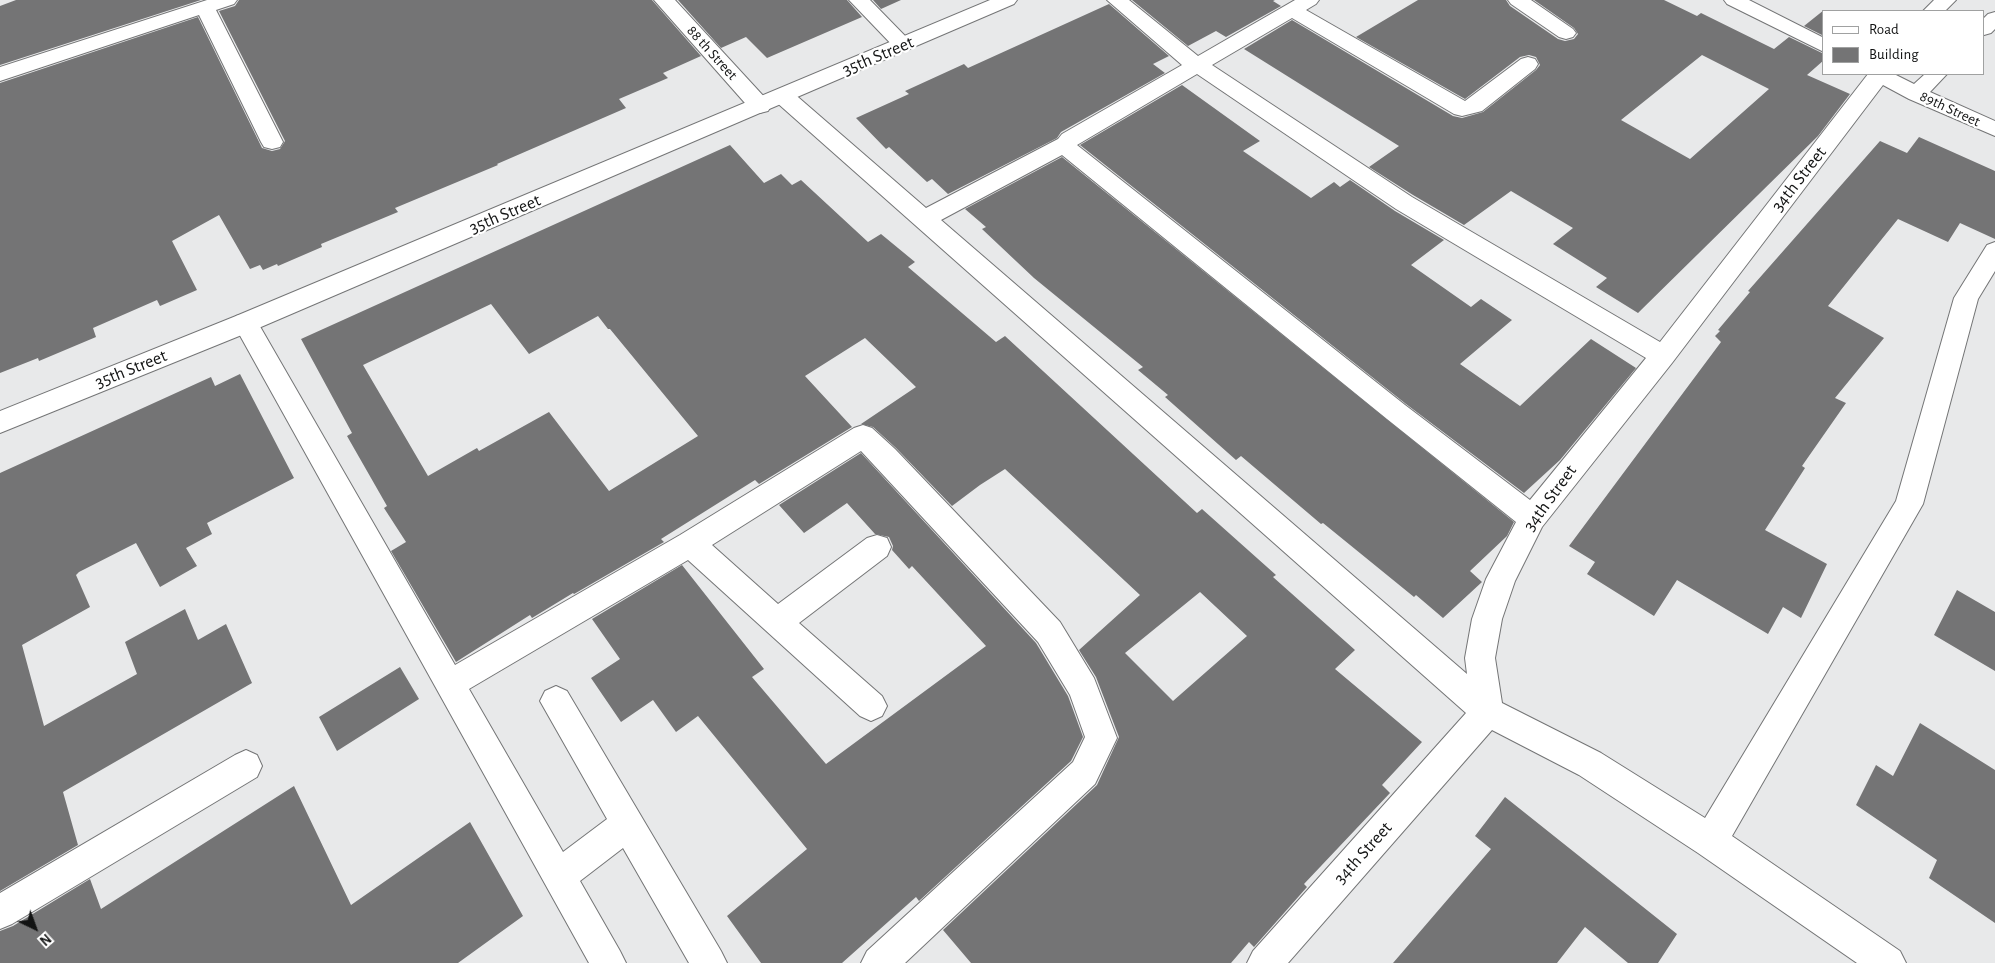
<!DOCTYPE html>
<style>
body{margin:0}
#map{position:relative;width:1995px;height:963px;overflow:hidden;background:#e8e9ea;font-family:"Alegreya Sans",sans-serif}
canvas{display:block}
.legend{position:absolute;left:1822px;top:10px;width:162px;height:65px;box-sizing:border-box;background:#fff;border:1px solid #a0a1a1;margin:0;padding:6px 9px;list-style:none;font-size:15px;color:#121313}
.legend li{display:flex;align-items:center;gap:10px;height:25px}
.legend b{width:25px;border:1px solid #a0a1a1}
.north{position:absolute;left:10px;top:903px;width:50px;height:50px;-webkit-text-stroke:4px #fff;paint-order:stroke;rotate:138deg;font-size:14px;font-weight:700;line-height:20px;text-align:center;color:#121313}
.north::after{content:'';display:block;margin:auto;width:18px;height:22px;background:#121313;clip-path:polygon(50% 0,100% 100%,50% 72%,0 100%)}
</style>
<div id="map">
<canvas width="1995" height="963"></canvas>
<ul class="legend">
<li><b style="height:6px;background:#fff"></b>Road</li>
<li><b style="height:14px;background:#747475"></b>Building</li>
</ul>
<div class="north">N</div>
</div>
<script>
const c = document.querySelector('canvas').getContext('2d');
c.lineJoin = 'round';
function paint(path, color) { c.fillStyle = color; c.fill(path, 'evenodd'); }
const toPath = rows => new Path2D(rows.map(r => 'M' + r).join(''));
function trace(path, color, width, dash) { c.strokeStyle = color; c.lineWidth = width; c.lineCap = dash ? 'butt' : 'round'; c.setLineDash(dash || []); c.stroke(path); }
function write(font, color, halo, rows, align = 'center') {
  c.font = font + ' "Alegreya Sans",sans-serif'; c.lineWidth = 4.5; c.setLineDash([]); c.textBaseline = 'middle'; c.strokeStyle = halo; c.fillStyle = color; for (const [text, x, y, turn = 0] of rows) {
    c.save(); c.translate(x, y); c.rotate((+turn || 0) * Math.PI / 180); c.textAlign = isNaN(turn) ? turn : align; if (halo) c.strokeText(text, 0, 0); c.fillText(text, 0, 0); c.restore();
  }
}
paint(toPath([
 [16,0,201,0,0,65,0,6],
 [239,0,652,0,701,56,663,73,668,78,619,99,626,108,497,164,498,165,395,208,398,212,321,244,322,247,278,266,277,264,263,270,260,265,250,269,219,215,172,241,197,290,160,306,157,300,93,328,96,337,39,361,38,358,0,373,0,83,198,17,262,148,272,151,280,149,285,141,219,11,235,6],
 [678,0,847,0,862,17,767,58,746,37,721,48],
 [873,0,901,0,881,9],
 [1132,0,1275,0,1273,1,1281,6,1226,37,1216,31,1188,46],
 [1418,0,1506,0,1510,6,1558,39,1565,41,1574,39,1578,34,1574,28,1534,0,1664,0,1697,16,1701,13,1774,49,1789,37,1824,54,1824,60,1807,75,1850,94,1818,136,1638,313,1596,287,1607,278,1553,244,1573,228,1511,191,1464,225,1413,195,1369,167,1399,146,1244,49,1292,20,1453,116,1462,118,1483,112,1536,70,1540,65,1536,57,1529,55,1520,57,1465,99,1356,37],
 [1702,55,1769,89,1690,159,1621,120],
 [1109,4,1169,56,1153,64,1165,73,1061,132,1057,138,948,194,932,179,927,182,889,147,886,149,856,118,909,94,905,91,964,64,968,68],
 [1824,10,1824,36,1804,26],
 [1182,85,1260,141,1243,151,1311,198,1334,182,1340,187,1350,180,1395,211,1444,240,1411,265,1471,307,1481,299,1512,320,1460,364,1520,406,1591,339,1636,368,1560,460,1524,493,1406,404,1080,145],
 [1919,137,1995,171,1995,239,1960,223,1948,242,1898,219,1828,306,1884,338,1835,398,1846,403,1802,466,1805,468,1765,530,1827,564,1801,618,1783,607,1768,634,1677,580,1654,616,1587,574,1595,562,1569,546,1721,342,1715,336,1720,331,1718,330,1750,292,1748,291,1880,141,1907,153],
 [730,145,764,183,781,174,792,185,801,180,868,242,881,234,915,262,908,267,996,342,1005,336,1197,513,1202,509,1276,575,1273,577,1355,650,1335,669,1422,742,1382,785,1390,793,1304,884,1307,887,1254,947,1249,942,1231,963,971,963,943,930,1097,785,1119,737,1096,677,1079,650,1140,595,1005,469,980,485,952,506,896,448,873,427,861,424,916,387,865,338,805,376,852,427,759,484,755,480,661,539,664,542,574,594,573,593,532,618,530,615,456,662,391,551,406,542,384,508,387,506,347,436,352,433,301,339],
 [491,304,529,354,598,316,608,329,610,329,698,436,609,491,549,412,479,451,477,448,428,476,363,365],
 [1200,592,1247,636,1173,701,1125,653],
 [1062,157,1514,522,1507,536,1470,571,1482,582,1443,618,1416,595,1414,597,1323,523,1321,524,1241,456,1236,460,1165,397,1168,395,1138,370,1143,367,1034,278,982,229,986,227,965,209],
 [240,374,294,478,207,523,212,534,186,548,197,566,160,587,136,543,79,572,76,575,90,607,22,645,44,726,137,674,125,642,185,609,198,640,226,624,252,683,63,792,78,845,0,891,0,473,211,377,215,386],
 [861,453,1036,643,1068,696,1083,737,1071,761,919,901,916,897,842,963,761,963,727,916,807,849,698,716,676,732,653,700,621,722,591,678,620,659,592,619,682,565,764,669,752,677,826,764,986,646,912,566,909,569,892,550,893,546,889,537,875,534,847,503,804,533,779,505],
 [1957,590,1995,612,1995,671,1934,635],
 [400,667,419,699,337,751,319,717],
 [1920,723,1995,770,1995,923,1929,878,1937,860,1856,805,1876,765,1893,776],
 [294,786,351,905,470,822,523,916,458,963,0,963,0,931,13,926,90,879,101,909],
 [1505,797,1677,934,1658,963,1628,963,1585,927,1557,963,1393,963,1491,849,1475,836]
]), '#747475');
const minor = toPath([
 [207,0,237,0,234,4,216,10,283,142,280,147,272,149,264,147,261,142,199,15,0,81,0,67,207,0],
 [654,0,675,0,768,101,771,106,768,111,760,113,752,111,654,0],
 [849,0,870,0,910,41,913,45,910,49,903,51,896,49,849,0],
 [1107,0,1129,0,1198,56,1295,0,1319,0,1316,4,1306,10,1465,101,1521,59,1528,57,1535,59,1538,64,1535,69,1482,111,1462,116,1454,114,1292,18,1212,65,1412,197,1660,342,1868,74,1894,74,1914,84,1925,74,1947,74,1930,92,1995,121,1995,136,1909,99,1883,85,1672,363,1542,527,1515,581,1502,619,1495,658,1502,703,1601,753,1705,818,1896,501,1954,298,1987,245,1995,242,1995,271,1978,299,1923,504,1732,836,1900,951,1906,963,1857,963,1698,853,1579,775,1492,730,1288,963,1247,963,1253,951,1466,713,775,101,772,96,775,91,783,89,791,91,926,208,1058,139,1062,134,1182,65,1107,0],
 [1197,74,1396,209,1646,358,1530,500,1405,405,1077,145,1197,74],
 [1062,155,1387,419,1516,522,1486,579,1472,619,1465,658,1467,674,941,220,1062,155],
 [1508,0,1531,0,1573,29,1576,33,1573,37,1566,39,1559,37,1511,4,1508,0],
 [1724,0,1749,0,1824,38,1824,52,1727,4,1724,0],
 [1934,0,1956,0,1945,11,1923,11,1934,0],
 [1995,12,1995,29,1991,33,1984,35,1984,18,1988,14,1995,12],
 [245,314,254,316,455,665,680,535,854,428,863,425,872,428,895,449,1060,622,1094,678,1117,738,1095,784,905,963,861,963,867,951,1073,762,1085,737,1070,695,1038,642,861,451,712,545,778,604,867,538,877,535,887,538,891,547,887,556,799,623,882,696,887,706,882,716,871,721,860,716,688,560,469,689,563,852,607,819,540,701,545,691,556,686,567,691,721,951,727,963,689,963,623,848,580,881,620,951,626,963,589,963,233,323,236,316,245,314],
 [246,750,257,755,262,766,257,777,12,924,0,929,0,893,235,755,246,750]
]);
const major = toPath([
 [990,0,1017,0,1014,4,254,330,0,433,0,411,236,316,990,0]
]);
trace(minor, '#747576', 2);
trace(major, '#747576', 2);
paint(minor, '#fff');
paint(major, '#fff');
write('15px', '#121313', '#fff', [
 ["88 th Street",712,53,48],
 ["89th Street",1950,109,25]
]);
write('18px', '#121313', '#fff', [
 ["35th Street",878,56,-23],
 ["34th Street",1799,179,-52],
 ["35th Street",505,214,-23],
 ["35th Street",131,369,-22],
 ["34th Street",1550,498,-54],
 ["34th Street",1363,853,-48]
]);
</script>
